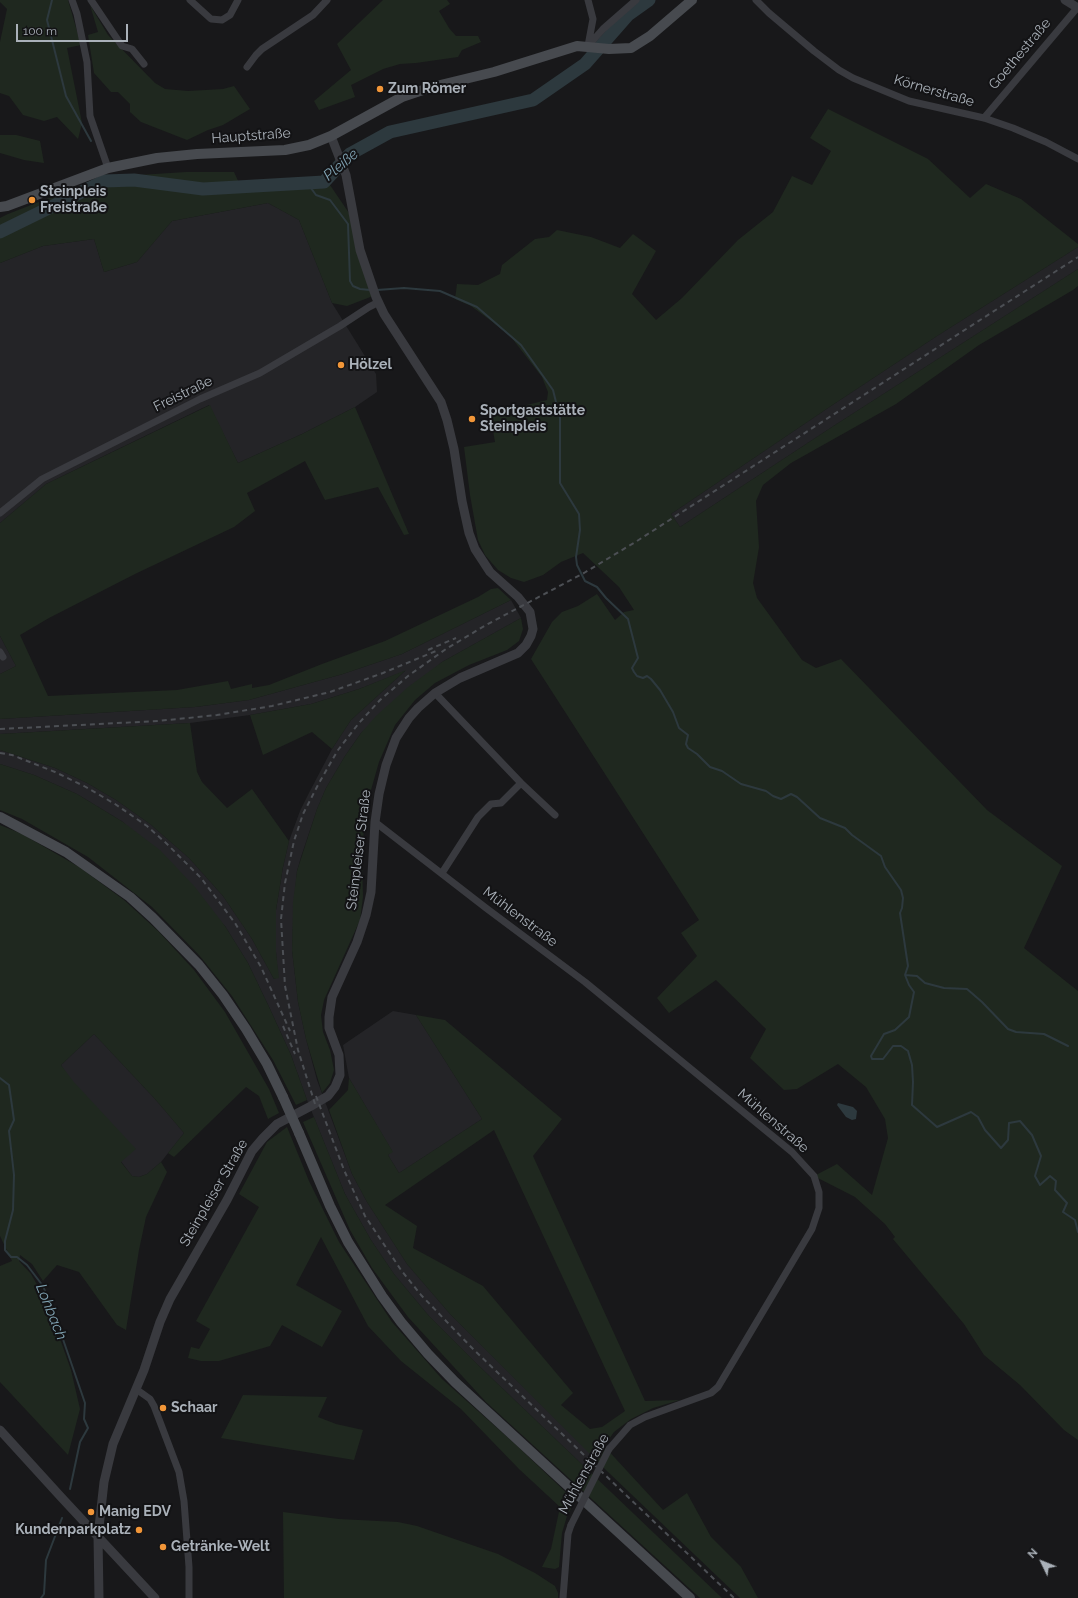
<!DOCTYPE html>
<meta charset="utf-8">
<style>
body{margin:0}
#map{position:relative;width:1078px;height:1598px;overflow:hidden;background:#18181a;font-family:Raleway,sans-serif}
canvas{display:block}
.north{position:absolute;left:1022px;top:1542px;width:40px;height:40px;-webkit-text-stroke:3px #131315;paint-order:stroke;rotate:313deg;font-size:11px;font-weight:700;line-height:16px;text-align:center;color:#aab1b9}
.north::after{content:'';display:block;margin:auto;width:14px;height:18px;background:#aab1b9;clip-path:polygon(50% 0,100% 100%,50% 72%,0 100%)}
.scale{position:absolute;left:16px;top:24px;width:112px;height:18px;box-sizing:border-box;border:2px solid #aab1b9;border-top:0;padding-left:5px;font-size:12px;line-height:14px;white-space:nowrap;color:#aab1b9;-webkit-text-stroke:3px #131315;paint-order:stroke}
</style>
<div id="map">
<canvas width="1078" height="1598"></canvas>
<div class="north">N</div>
<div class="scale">100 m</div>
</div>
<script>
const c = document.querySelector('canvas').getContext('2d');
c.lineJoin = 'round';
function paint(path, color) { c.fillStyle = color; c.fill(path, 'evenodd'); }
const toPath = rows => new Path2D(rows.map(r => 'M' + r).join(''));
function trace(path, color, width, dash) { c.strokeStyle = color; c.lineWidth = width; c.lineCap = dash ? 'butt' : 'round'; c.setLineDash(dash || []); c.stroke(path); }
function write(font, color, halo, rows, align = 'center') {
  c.font = font + ' Raleway,sans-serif'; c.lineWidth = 4; c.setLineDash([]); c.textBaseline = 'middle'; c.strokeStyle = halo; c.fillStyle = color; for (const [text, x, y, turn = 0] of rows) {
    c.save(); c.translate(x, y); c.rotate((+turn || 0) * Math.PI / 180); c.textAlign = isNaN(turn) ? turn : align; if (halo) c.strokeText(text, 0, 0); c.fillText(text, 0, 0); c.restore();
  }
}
paint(toPath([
 [268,203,299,220,332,303,376,374,377,392,355,407,302,434,238,463,209,405,46,484,0,523,0,263,43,246,94,239,104,272,137,262,172,221],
 [1078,247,1078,269,832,427,680,527,671,514,831,406,937,336],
 [511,600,521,618,442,662,361,733,345,756,326,788,317,809,301,857,297,871,294,902,292,950,298,1002,306,1039,317,1080,352,1174,367,1202,407,1264,450,1314,596,1459,590,1472,478,1365,429,1316,394,1274,371,1240,345,1194,307,1100,291,1055,270,1009,248,963,225,926,123,822,77,794,34,775,0,764,0,750,55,768,87,783,116,800,150,824,189,858,223,896,252,939,274,979,278,977,276,952,276,910,283,867,289,841,300,811,310,791,332,749,351,720,405,671,359,689,311,704,250,715,190,723,0,734,0,719,195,707,249,700,343,674,402,654],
 [0,636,16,666,0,674],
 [393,1011,416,1015,482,1119,399,1173,388,1155,392,1151,349,1078,343,1045],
 [94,1034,155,1099,184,1133,161,1162,147,1174,139,1177,132,1176,111,1148,61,1065]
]), '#242427');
paint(toPath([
 [0,0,68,0,81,45,67,48,82,123,78,139,57,117,44,121,23,115,9,96,0,93,0,42,7,9,0,2],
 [383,0,447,0,450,4,439,11,449,28,456,36,478,36,481,42,462,50,458,57,416,63,400,64,383,69,351,85,355,97,319,110,314,101,351,70,337,44],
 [90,5,108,35,155,83,165,89,188,91,223,89,234,86,250,109,223,125,208,130,187,140,141,122,130,112,130,104,118,92,111,92,94,73,88,35,98,32],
 [828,109,928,159,970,198,986,184,1021,199,1078,244,1078,247,937,336,831,406,671,514,680,527,832,427,1078,269,1078,286,1073,290,979,345,896,404,791,463,763,485,756,501,759,547,753,583,757,598,802,660,816,668,841,659,987,810,1062,866,1024,948,1078,991,1078,1440,1064,1430,1020,1385,984,1355,964,1324,893,1239,895,1237,885,1224,855,1197,814,1176,837,1164,872,1195,888,1138,885,1119,866,1087,838,1064,797,1089,784,1090,750,1058,766,1029,716,980,669,1013,657,998,697,956,681,933,699,920,531,659,552,622,562,612,578,606,597,594,615,620,624,612,634,610,619,587,583,553,561,562,543,575,524,582,511,578,498,570,485,555,478,540,470,495,464,447,495,442,490,414,547,400,548,392,542,377,511,337,490,320,471,306,455,299,457,284,478,285,500,274,502,265,535,239,549,237,557,230,591,237,620,248,633,234,656,251,632,294,656,320,682,298,738,240,773,212,792,176,812,185,831,151,810,138],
 [0,135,16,135,40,141,44,163,24,160,0,153],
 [186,172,234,172,240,185,330,185,349,213,373,296,347,306,332,303,299,220,268,203,172,221,137,262,104,272,94,239,43,246,0,263,0,218,8,214,77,187,108,177],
 [210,405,238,463,302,434,355,407,409,534,404,535,378,487,325,500,305,461,247,493,255,511,234,527,135,574,49,618,20,635,48,696,177,690,228,681,231,689,252,684,252,688,269,685,322,664,385,641,478,597,491,589,498,588,511,600,402,654,343,674,249,700,195,707,0,719,0,674,16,666,0,636,0,523,46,484],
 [521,618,523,629,519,641,507,650,469,665,435,683,415,700,395,725,379,762,365,811,362,860,363,897,360,920,324,1000,321,1015,323,1032,330,1050,334,1070,330,1083,322,1093,306,1039,298,1002,292,950,293,902,297,871,317,809,326,788,345,756,361,733,376,716,408,687,442,662],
 [406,670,351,720,332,749,312,732,263,755,250,715,311,704,359,689],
 [190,723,197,772,202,782,227,808,252,789,289,841,283,867,276,910,276,952,279,978,274,979,252,939,223,896,189,858,150,824,116,800,87,783,55,768,0,750,0,734],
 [0,764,34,775,77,794,123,822,160,850,195,887,225,926,248,963,270,1009,291,1055,307,1100,296,1105,273,1060,232,996,199,955,152,907,88,857,22,819,0,810],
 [0,825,22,834,79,867,124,900,158,931,194,970,225,1012,269,1089,279,1113,268,1119,259,1096,246,1087,174,1157,168,1153,184,1133,155,1099,94,1034,61,1065,73,1081,136,1149,121,1162,132,1176,139,1177,147,1174,161,1162,167,1172,146,1217,139,1250,126,1330,117,1325,79,1272,57,1265,43,1281,32,1264,20,1255,19,1261,31,1274,47,1302,71,1370,80,1409,68,1455,0,1382,0,1266,12,1261,0,1236],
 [416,1015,445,1020,562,1119,533,1156,645,1401,680,1400,653,1408,631,1419,614,1432,604,1446,663,1510,687,1493,711,1537,741,1567,758,1598,740,1598,608,1472,450,1314,407,1264,367,1202,352,1174,329,1110,348,1090,349,1078,393,1152,388,1155,399,1173,482,1119],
 [494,1130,625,1411,602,1427,590,1429,561,1405,573,1393,483,1286,413,1248,417,1226,385,1205],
 [314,1117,345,1194,371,1240,394,1274,429,1316,478,1365,722,1598,700,1598,486,1402,408,1317,372,1268,350,1230,303,1122],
 [287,1127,309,1181,339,1242,392,1322,442,1379,514,1443,575,1501,567,1516,562,1533,559,1567,555,1569,542,1567,551,1549,560,1507,519,1469,461,1409,401,1361,368,1326,321,1237,296,1285,342,1311,322,1347,282,1325,270,1346,219,1361,201,1361,188,1358,191,1347,199,1349,210,1329,196,1321,259,1207,239,1194,267,1142],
 [243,1395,327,1397,318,1417,336,1424,363,1430,354,1460,221,1438],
 [283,1512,339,1519,398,1522,417,1526,498,1554,535,1573,555,1586,558,1593,558,1598,284,1598]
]), '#1f281f');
paint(toPath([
 [838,1103,853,1107,857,1111,856,1119,852,1120,846,1117,837,1105]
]), '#2d393e');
trace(toPath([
 [52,0,47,20,66,96,91,141],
 [308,184,316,195,330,200,348,224,350,281,353,286,360,289,370,290],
 [377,290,404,288,440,291,477,307,521,345,553,390,560,418,560,483,579,514,580,530,576,557,577,565,585,581,597,587,606,598,628,619,638,658,632,668,634,672,637,676,643,678,647,676,651,679,660,690,673,712,679,728,688,735,686,744,688,748,697,754,710,767,722,771,741,784,766,791,773,796,781,799,791,794,797,797,820,818,845,828,852,835,881,856,885,867,901,890,903,898,902,908,900,913,908,966,905,975,909,985,914,992,909,1017,895,1030,884,1034,871,1056,872,1059,883,1059,893,1046,901,1046,908,1051,912,1065,913,1082,912,1105,937,1127,971,1112,978,1117,985,1130,1001,1148,1008,1140,1009,1123,1020,1121,1032,1135,1041,1156,1035,1176,1040,1185,1050,1176,1056,1181,1055,1190,1067,1203,1063,1212,1075,1220,1078,1232],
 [905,975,917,976,925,983,944,988,967,989,982,1002,1008,1029,1016,1032,1044,1034,1068,1046],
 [0,1078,9,1085,14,1120,9,1131,14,1175,13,1210,5,1241,5,1250,11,1257,17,1257,27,1265,43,1286,56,1319,85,1403,84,1419,88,1428,80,1442,70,1489],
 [41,1598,44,1594,46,1560,62,1518]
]), '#2d393e', 2);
trace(toPath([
 [0,232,104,181,134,180,203,189,324,182,350,154,390,132,533,100,585,64,628,15,649,0]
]), '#2d393e', 13);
trace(toPath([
 [72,0,77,14,87,62,90,116,108,168],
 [91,0,122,46,132,49,144,64],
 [190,0,211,19,222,20,230,15,238,0],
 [588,0,593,19,588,46],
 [756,0,769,13,814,51,839,70,853,78,909,101,984,118,1013,128,1046,142,1078,159],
 [588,46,603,29,636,0],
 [247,67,256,55,262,49,313,15,327,0],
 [984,118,1077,8],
 [0,513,42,479,200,399,260,373,340,326,369,307,379,302],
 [0,652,3,657],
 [435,693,521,783,555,815],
 [375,822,486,908,585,982,792,1152,814,1176,819,1192,819,1208,812,1229,718,1387,711,1393,645,1417,630,1425,609,1449],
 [442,873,478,817,491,804,501,803,521,783],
 [136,1389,150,1399,154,1406,179,1472,184,1501,189,1567,189,1598],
 [563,1598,568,1534,571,1525]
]), '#393a3f', 7);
trace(toPath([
 [1065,0,1078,8],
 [0,1430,61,1497,155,1598],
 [99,1598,98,1536,104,1482,113,1444,144,1370,160,1322,170,1299,227,1200,252,1151,263,1138,277,1124,311,1106,328,1096,335,1087,340,1075,339,1055,329,1028,329,1017,332,997,357,942,366,915,371,892,375,822,379,794,386,765,396,738,409,718,418,708,435,693,460,678,518,653,526,645,531,636,533,629,530,612,518,597,490,572,475,549,469,533,462,501,454,449,447,420,441,402,384,314,376,297,360,250,346,175,331,136]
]), '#393a3f', 9);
trace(toPath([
 [0,207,7,206,108,168,157,158,197,154,285,150,309,145,331,136,402,97,432,87,494,72,577,46,609,49,631,48,650,36,692,0],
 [0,817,66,852,130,897,153,918,199,965,223,995,246,1029,267,1064,283,1097],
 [299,1133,330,1206,348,1242,382,1296,401,1322,428,1354,455,1382,690,1598]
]), '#474a4f', 10);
trace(toPath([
 [428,650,456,638],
 [0,729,158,721,217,715,272,706,330,692,383,673,436,651],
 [0,753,12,755,55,772,84,786,115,804,147,826,166,843,201,878,235,923,261,967,290,1031],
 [283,1026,295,1054],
 [316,1096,344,1170,365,1216,401,1270,421,1295,474,1350,734,1598],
 [315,1104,298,1050,285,986,281,919,285,883,294,841,303,814,319,783,338,750,359,723,380,700,408,676,446,649,486,625,584,573,637,541,1078,257]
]), '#4c4f54', 2, [5, 4]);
trace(toPath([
 [571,1525,609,1449]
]), '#393a3f', 7);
trace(toPath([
 [283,1097,299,1133]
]), '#474a4f', 10);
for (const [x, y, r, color] of [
 [380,89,4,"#f29638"],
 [32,200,4,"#f29638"],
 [341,365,4,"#f29638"],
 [472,419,4,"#f29638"],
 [163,1408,4,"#f29638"],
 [91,1512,4,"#f29638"],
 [139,1530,4,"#f29638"],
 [163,1547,4,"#f29638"]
]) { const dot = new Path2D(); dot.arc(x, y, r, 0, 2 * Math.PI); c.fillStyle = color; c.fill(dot); trace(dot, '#131315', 1.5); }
write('14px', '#aab1b9', '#131315', [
 ["Goethestraße",1020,54,-50],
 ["Körnerstraße",934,91,16],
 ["Hauptstraße",251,136,-4],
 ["Freistraße",183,394,-26],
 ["Steinpleiser Straße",359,850,-83],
 ["Mühlenstraße",520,917,37],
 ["Mühlenstraße",773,1121,41],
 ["Steinpleiser Straße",214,1193,-60],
 ["Mühlenstraße",584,1474,-61]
]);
write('bold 14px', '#aab1b9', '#131315', [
 ["Zum Römer",388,89],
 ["Steinpleis",40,192],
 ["Freistraße",40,208],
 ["Hölzel",349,365],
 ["Sportgaststätte",480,411],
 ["Steinpleis",480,427],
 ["Schaar",171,1408],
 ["Manig EDV",99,1512],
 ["Kundenparkplatz",131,1530,"right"],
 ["Getränke-Welt",171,1547]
], 'left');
write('italic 15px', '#81a4b4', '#131315', [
 ["Pleiße",341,165,-40],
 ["Lohbach",51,1312,68]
]);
</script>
